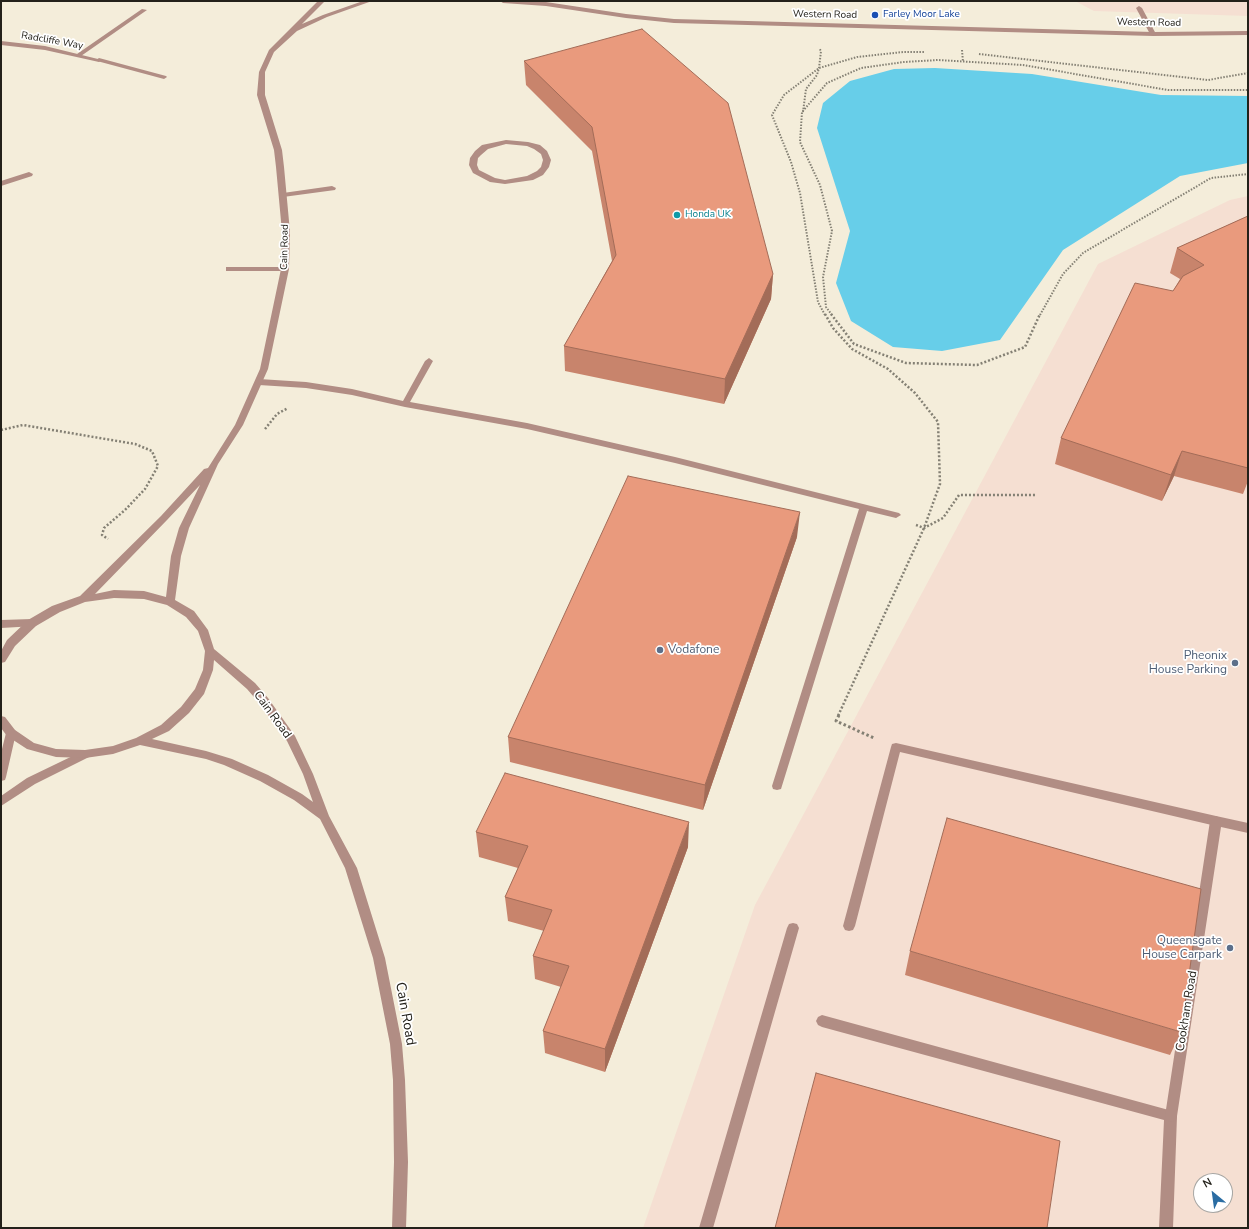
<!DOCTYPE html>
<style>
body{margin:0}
#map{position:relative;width:1249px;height:1229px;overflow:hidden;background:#f4edda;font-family:"Nunito Sans",sans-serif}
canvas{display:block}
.frame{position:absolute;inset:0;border:2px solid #23211a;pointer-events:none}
.north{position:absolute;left:1193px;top:1173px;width:40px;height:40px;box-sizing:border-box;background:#fff;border:1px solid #a7a6a3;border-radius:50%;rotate:331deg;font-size:11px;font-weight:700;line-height:16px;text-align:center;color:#23211a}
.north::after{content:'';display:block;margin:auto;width:14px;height:18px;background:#2b6da3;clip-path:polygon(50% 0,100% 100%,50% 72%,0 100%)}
</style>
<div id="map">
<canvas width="1249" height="1229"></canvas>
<div class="frame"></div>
<div class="north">N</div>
</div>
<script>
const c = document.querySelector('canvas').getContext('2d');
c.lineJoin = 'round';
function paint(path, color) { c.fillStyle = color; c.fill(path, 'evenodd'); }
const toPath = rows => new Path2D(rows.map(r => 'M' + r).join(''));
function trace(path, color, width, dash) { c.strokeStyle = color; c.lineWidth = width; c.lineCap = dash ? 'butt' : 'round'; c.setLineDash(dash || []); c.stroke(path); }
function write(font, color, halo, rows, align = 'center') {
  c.font = font + ' "Nunito Sans",sans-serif'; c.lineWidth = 3.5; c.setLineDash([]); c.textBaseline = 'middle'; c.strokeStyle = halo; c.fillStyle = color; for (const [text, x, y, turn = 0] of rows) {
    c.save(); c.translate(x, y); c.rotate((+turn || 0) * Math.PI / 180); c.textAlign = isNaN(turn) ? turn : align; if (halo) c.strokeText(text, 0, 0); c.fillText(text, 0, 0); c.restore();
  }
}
paint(toPath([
 [1075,1,1248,1,1248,16,1094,11],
 [1248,196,1248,1228,643,1228,755,905,1098,264,1230,200],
 [1201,1181,1225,1181,1225,1205,1201,1205]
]), '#f5dfd2');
paint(toPath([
 [935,68,1032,74,1161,95,1248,96,1248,163,1180,176,1063,250,1000,340,942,351,893,347,851,321,836,283,850,231,817,128,823,103,850,81,894,69]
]), '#67cee9');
trace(toPath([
 [962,50,963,62],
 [979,54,1208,80,1248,73],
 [803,112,806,89,817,75,819,68,821,51,819,48],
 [825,315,818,302,800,193,791,162,772,115,784,95,819,68,857,57,903,52,924,52],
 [832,315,826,307,823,277,832,231,820,185,800,142,802,112,827,83,861,68,904,62,938,60,1023,65,1168,90,1248,90],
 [1040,315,1063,274,1083,253,1211,178,1248,174]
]), '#848074', 2, [1.5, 1.5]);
trace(toPath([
 [825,314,833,328,852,349,888,369,915,393,938,422,940,484,924,528,838,716],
 [831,314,854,344,906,363,977,365,1025,347,1040,314],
 [265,429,277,414,288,408],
 [1,430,23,425,135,444,152,451,158,466,145,489,125,510,104,528,102,535,108,539],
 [916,525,924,528,943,518,959,495,1035,495]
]), '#848074', 2.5, [2, 2]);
trace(toPath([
 [839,715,836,721,874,738]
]), '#848074', 3, [2.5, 2.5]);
paint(toPath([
 [1139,6,1142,8,1156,34,1155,35,1150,34,1136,8,1139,6],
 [142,9,147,10,81,56,77,56,77,54,142,9],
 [99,58,166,76,167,77,164,79,97,61,96,60,99,58],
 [506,140,528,142,540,145,547,151,551,160,549,167,543,175,533,180,505,184,490,182,473,173,469,165,470,158,475,151,482,145,506,140],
 [506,144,527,146,534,149,541,154,543,160,541,167,537,171,527,176,505,180,495,178,479,170,477,165,478,158,481,155,488,149,506,144],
 [29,172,33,174,32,176,1,186,1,181,29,172],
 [332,186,336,188,335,190,283,197,279,195,283,193,332,186],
 [226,267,285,267,289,269,285,271,226,271,226,267],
 [429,358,433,361,410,402,527,423,675,457,899,513,901,515,896,518,867,511,781,789,777,790,773,789,772,786,859,509,675,463,527,429,405,407,352,395,306,388,259,385,255,382,259,379,306,382,352,389,403,401,425,361,429,358],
 [32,619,36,620,37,623,36,626,1,628,1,620,32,619],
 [11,729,15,730,16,733,6,777,5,780,1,781,1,753,6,733,7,730,11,729],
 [896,743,1216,816,1220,818,1222,821,1220,824,1216,826,900,752,855,926,853,930,849,931,845,930,843,926,891,747,892,744,896,743],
 [85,750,89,751,90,754,89,757,35,784,1,806,1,796,27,778,85,750],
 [793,923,797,924,799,928,713,1228,699,1228,787,928,789,924,793,923],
 [822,1015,1176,1112,1177,1116,1173,1228,1159,1228,1164,1120,822,1027,818,1025,816,1021,818,1017,822,1015]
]), '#b18d84');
paint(toPath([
 [1,41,45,46,102,60,99,62,45,50,1,45,1,41],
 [1216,816,1248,823,1248,833,1221,827,1177,1116,1176,1120,1171,1122,1166,1120,1165,1116,1210,821,1212,818,1216,816]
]), '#b18d84');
paint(toPath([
 [318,1,325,1,302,24,323,15,363,1,372,1,327,17,297,31,274,52,265,72,265,95,282,150,284,167,290,232,289,269,268,369,243,425,218,464,189,528,181,556,175,600,194,611,208,630,214,649,255,683,268,698,295,736,313,774,329,816,357,868,385,958,402,1044,405,1080,408,1162,406,1228,392,1228,394,1162,393,1080,390,1044,373,958,345,868,320,819,294,800,260,781,224,765,206,759,140,745,113,754,85,758,56,757,27,749,7,736,1,728,1,716,5,717,15,730,34,743,56,749,85,750,113,746,136,738,161,725,181,707,195,689,203,670,205,651,198,631,186,617,167,605,144,599,114,598,85,602,60,612,36,626,15,646,5,662,1,663,1,651,7,640,28,620,52,606,80,596,161,516,204,469,208,468,235,425,260,369,281,269,282,232,276,167,274,150,257,95,259,72,269,50,318,1],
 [200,485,179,528,171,556,166,597,144,591,114,590,95,594,167,520,200,485],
 [214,660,247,689,260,704,287,741,303,774,313,802,302,794,268,775,232,759,206,751,152,739,169,731,189,713,204,694,213,670,214,660],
 [500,1,546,2,626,14,674,19,1153,32,1248,31,1248,35,1153,36,674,23,626,18,546,6,503,3,500,1]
]), '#b18d84');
paint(toPath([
 [524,61,773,274,771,299,724,404,565,371,564,346,612,261,592,151,526,85],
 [1248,216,1248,481,1243,494,1174,476,1162,501,1055,464,1061,438,1173,291,1180,279,1170,273,1177,248],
 [797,537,703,810,510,762,508,737],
 [476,832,688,847,605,1072,545,1053,543,1031,561,987,535,979,533,956,544,931,508,921,505,897,518,868,479,857],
 [910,951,1181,1032,1170,1055,905,975]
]), '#c8846c');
paint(toPath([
 [773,274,771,299,724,404,725,379],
 [1182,451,1174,476,1162,501,1171,475],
 [800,512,797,537,703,810,705,785],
 [689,822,688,847,605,1072,605,1049]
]), '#a36c58');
const building = toPath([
 [642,29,728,103,773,274,725,379,564,346,616,255,592,127,524,61,642,29],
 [1248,216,1248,468,1182,451,1171,475,1061,438,1135,283,1173,291,1183,276,1204,265,1177,248,1248,216],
 [628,476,800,512,705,785,508,737,628,476],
 [505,773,689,822,605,1049,543,1031,569,966,533,956,552,910,505,897,528,846,476,832,505,773],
 [947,818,1201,889,1181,1032,910,951,947,818],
 [816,1073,1060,1141,1047,1228,775,1228,816,1073]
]);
paint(building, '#e99a7d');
trace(building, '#a36c58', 1);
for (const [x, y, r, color] of [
 [875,15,4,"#1a4fb4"],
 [677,215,4,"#0f9aa8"],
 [660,650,4,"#5c6f8a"],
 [1235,663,4,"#5c6f8a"],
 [1230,948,4,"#5c6f8a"]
]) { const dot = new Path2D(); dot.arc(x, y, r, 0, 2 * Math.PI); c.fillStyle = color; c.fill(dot); trace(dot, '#fff', 1.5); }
write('10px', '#23211a', '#fff', [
 ["Western Road",825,15,1],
 ["Western Road",1149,23,1],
 ["Radcliffe Way",52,41,10],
 ["Cain Road",285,247,-89]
]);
write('10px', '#164399', '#fff', [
 ["Farley Moor Lake",883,15]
], 'left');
write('10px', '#0d838f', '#fff', [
 ["Honda UK",685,215]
], 'left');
write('12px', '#4e5e75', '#fff', [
 ["Vodafone",668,650,"left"],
 ["Pheonix",1227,656],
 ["House Parking",1227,670],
 ["Queensgate",1222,941],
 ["House Carpark",1222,955]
], 'right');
write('12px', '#23211a', '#fff', [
 ["Cain Road",272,715,54],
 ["Cookham Road",1187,1011,-81]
]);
write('14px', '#23211a', '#fff', [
 ["Cain Road",405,1014,80]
]);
</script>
